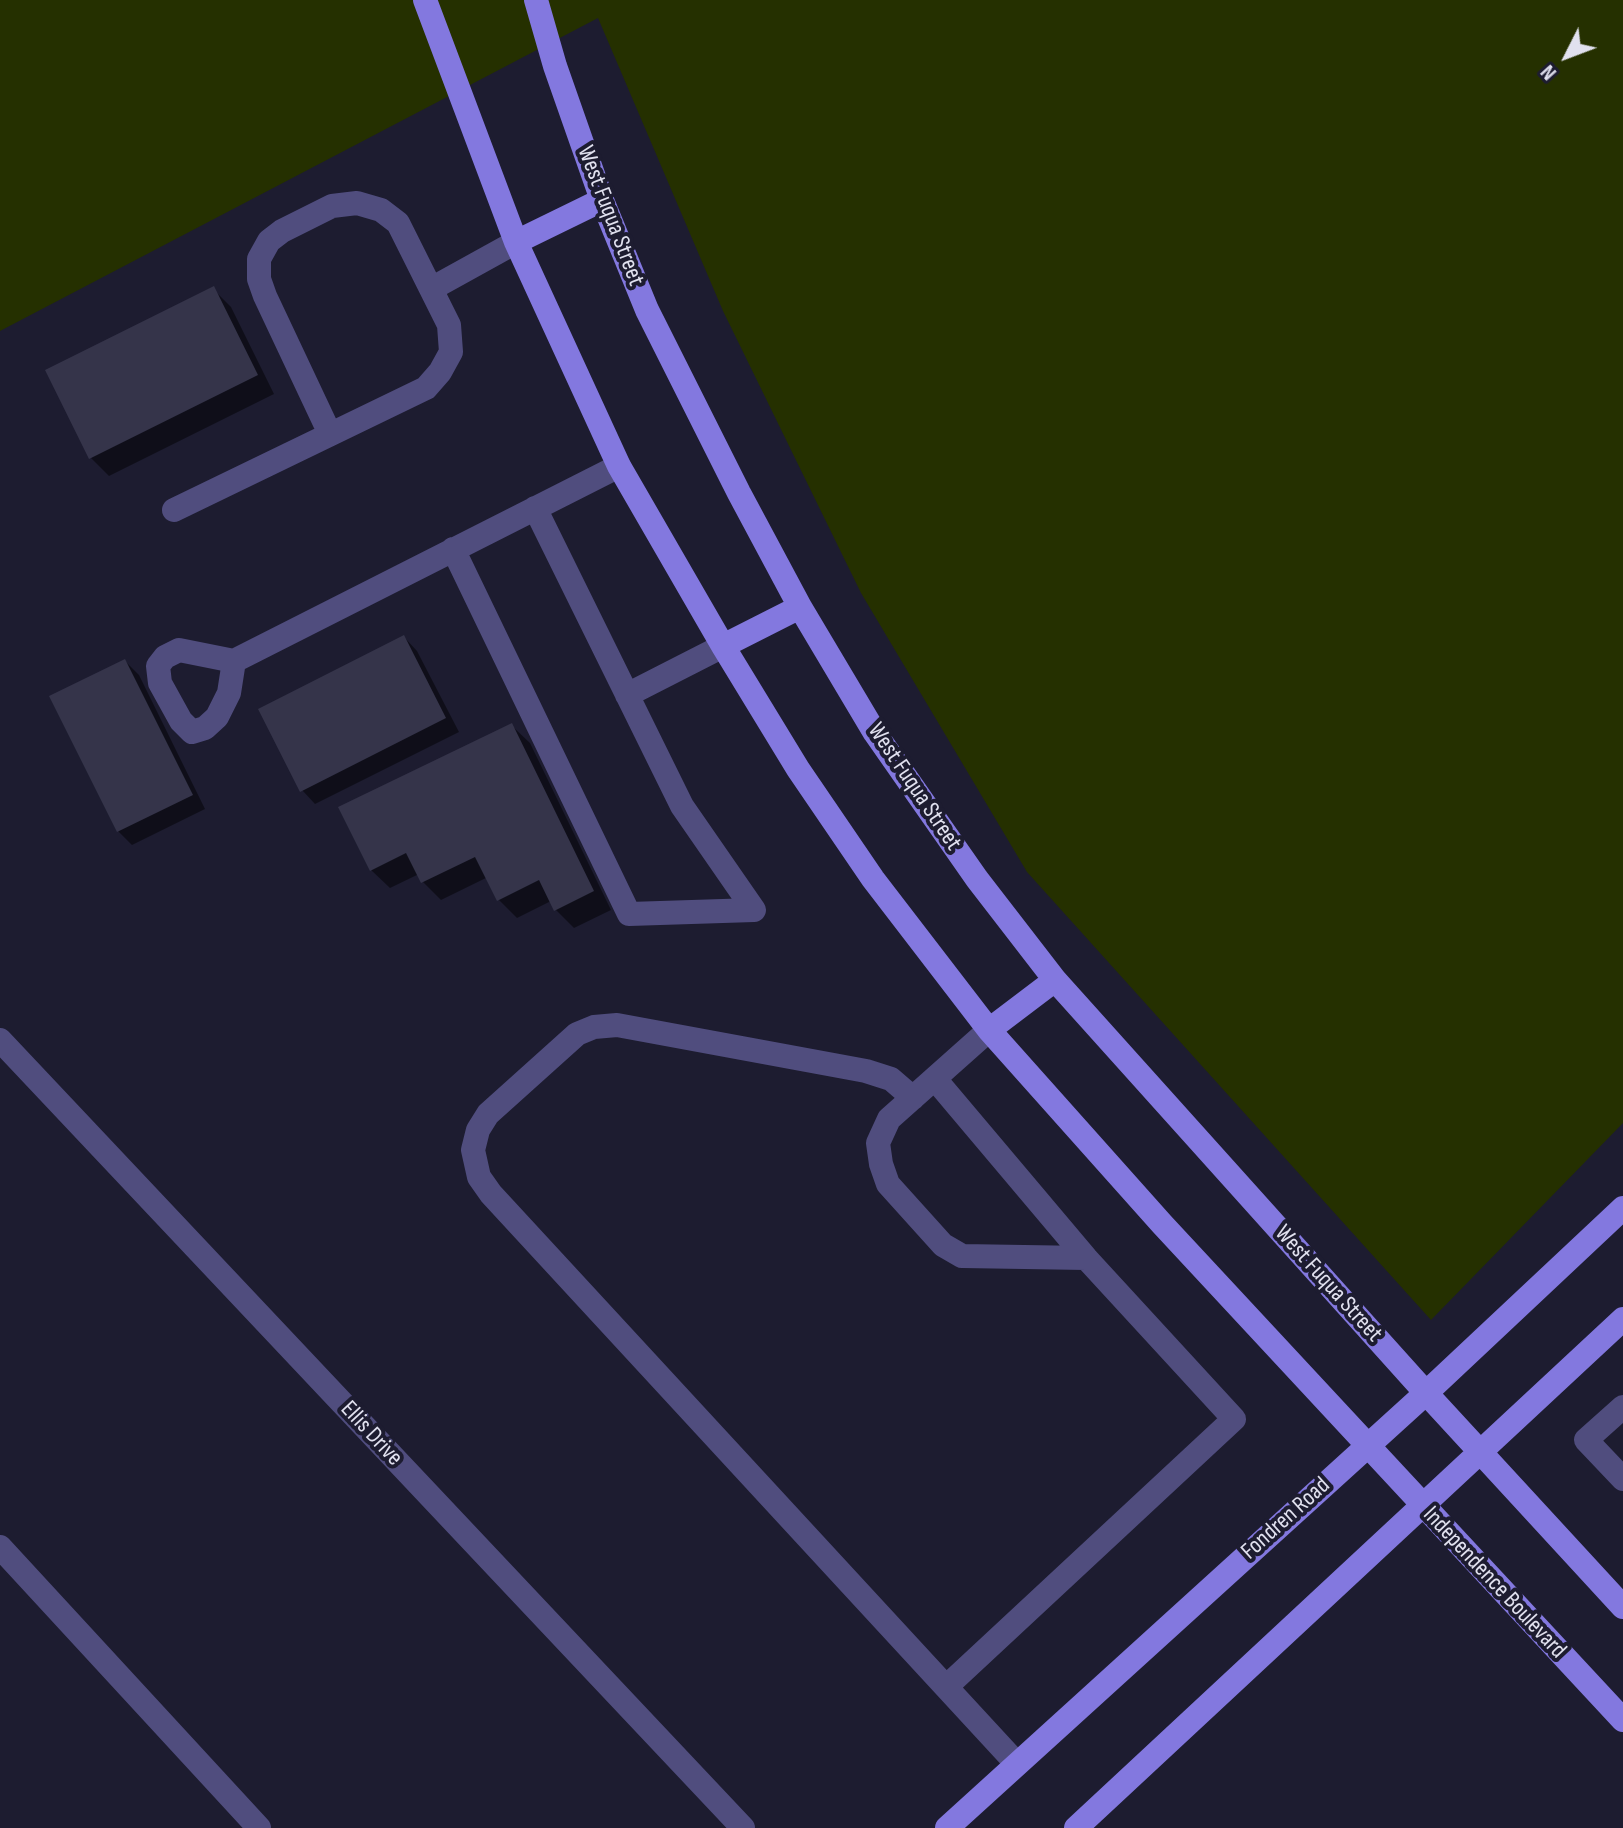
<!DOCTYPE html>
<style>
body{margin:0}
#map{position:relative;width:1623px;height:1828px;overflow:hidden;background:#1d1c30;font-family:"Sofia Sans Condensed",sans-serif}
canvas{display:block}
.north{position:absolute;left:1527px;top:16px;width:80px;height:80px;-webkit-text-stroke:6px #1d1c30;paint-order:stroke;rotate:228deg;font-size:22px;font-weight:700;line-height:32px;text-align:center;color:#e1e1ef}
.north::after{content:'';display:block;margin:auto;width:28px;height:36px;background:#e1e1ef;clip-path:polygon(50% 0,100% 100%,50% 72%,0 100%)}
</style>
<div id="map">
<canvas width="1623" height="1828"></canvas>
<div class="north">N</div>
</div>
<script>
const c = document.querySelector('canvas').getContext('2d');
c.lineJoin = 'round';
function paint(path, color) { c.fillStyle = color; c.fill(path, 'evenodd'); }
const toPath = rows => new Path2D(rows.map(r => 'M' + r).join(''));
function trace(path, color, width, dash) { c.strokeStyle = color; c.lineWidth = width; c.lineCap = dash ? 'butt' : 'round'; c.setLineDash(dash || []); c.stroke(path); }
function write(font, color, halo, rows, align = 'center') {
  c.font = font + ' "Sofia Sans Condensed",sans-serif'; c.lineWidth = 8; c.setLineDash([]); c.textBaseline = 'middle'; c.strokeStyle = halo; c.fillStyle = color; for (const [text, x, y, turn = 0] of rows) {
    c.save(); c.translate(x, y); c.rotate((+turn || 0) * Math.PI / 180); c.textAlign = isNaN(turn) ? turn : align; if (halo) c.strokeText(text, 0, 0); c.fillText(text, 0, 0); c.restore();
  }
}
paint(toPath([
 [0,0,1623,0,1623,1123,1431,1320,1027,872,861,593,723,311,598,18,0,331]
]), '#253000');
paint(toPath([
 [213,289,231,307,274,394,109,476,91,458],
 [404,637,417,651,459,732,315,804,302,790],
 [125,661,139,675,205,809,132,845,118,831],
 [511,725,530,743,611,910,574,928,556,910,551,901,517,918,499,900,488,877,441,900,423,882,419,874,390,888,371,870]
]), '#0007');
paint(toPath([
 [214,286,258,375,89,459,45,370],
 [404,635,446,718,300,792,258,709],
 [125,659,193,795,117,832,49,696],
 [512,723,594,891,554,911,539,880,497,901,475,857,421,883,406,853,370,871,338,807]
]), '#35344a');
trace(toPath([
 [431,289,516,242],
 [174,510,426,388,440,372,451,352,449,325,398,223,381,210,357,203,332,206,282,231,269,241,259,259,259,279,265,296,330,434],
 [453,549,629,914,754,910,682,806,535,508],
 [234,661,229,693,217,717,205,728,192,732,181,721,160,683,158,666,165,657,179,650,234,661,619,466],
 [627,695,723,646],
 [989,1030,889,1119,878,1143,881,1164,888,1184,943,1245,962,1256,1086,1258],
 [0,1040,743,1828],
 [935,1079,1086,1258,1234,1419,946,1687],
 [913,1098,891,1079,866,1071,617,1025,594,1027,577,1034,488,1114,478,1130,473,1150,479,1177,491,1194,1017,1764],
 [1623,1407,1586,1440,1623,1479],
 [0,1547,259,1828]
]), '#504d7e', 24);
trace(toPath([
 [425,0,516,242,619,466,723,646,798,769,873,879,989,1030,1162,1224,1623,1720],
 [536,0,555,66,602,200,647,310,739,493,800,607,875,733,977,879,1055,980,1426,1393,1623,1607],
 [516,242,602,200],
 [723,646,800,607],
 [989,1030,1055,980],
 [947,1828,1426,1393,1623,1208],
 [1076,1828,1623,1319]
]), '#8378df', 24);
write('24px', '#e1e1ef', '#1d1c30', [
 ["West Fuqua Street",610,216,69],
 ["West Fuqua Street",914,787,56],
 ["West Fuqua Street",1328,1284,48],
 ["Ellis Drive",371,1434,47],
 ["Fondren Road",1286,1519,-42],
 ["Independence Boulevard",1494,1583,47]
]);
</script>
